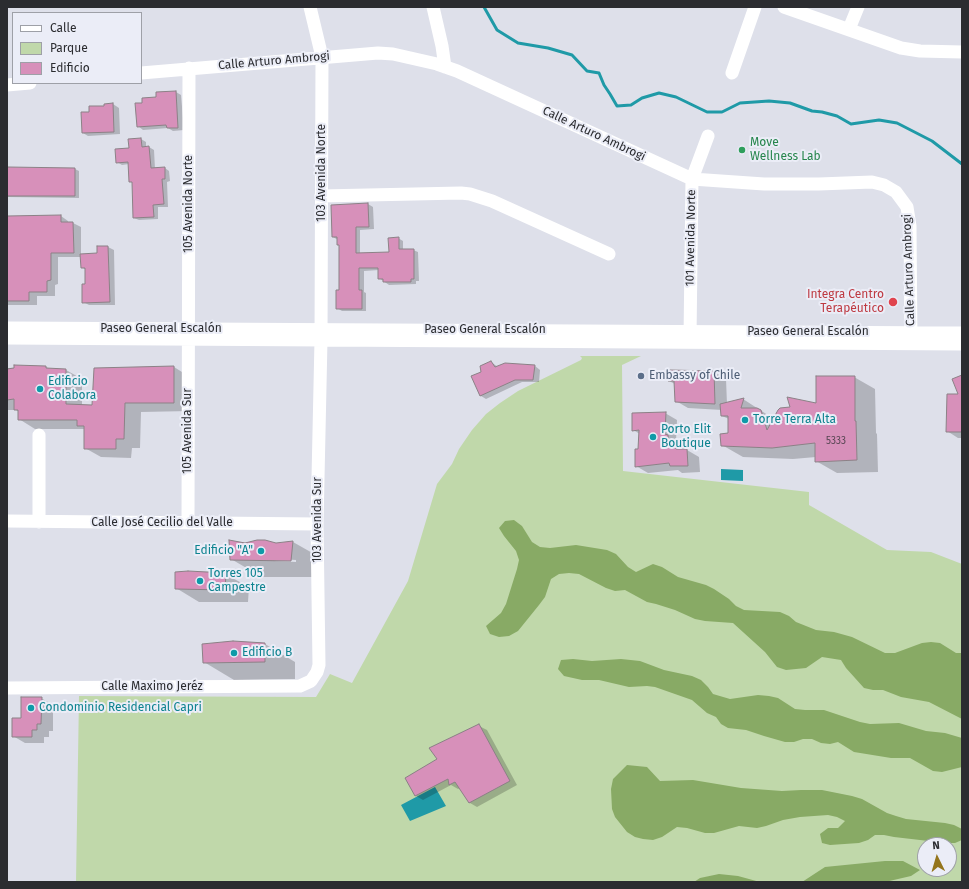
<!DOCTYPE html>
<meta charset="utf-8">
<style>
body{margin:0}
#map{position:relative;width:969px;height:889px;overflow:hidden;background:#dee0ea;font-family:"Fira Sans",sans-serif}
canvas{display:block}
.frame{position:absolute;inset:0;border:8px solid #2b2c30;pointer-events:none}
.legend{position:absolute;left:12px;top:12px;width:130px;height:72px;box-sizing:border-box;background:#ebedf7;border:1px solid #9ea0a7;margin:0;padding:5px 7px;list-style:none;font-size:12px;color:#2b2c30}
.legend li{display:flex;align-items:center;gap:8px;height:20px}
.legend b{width:20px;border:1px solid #9ea0a7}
.north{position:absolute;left:917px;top:837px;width:40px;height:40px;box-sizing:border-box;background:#ebedf7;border:1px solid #9ea0a7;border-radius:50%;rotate:355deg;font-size:11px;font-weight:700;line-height:16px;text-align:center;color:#2b2c30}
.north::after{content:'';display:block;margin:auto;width:14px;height:18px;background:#94751c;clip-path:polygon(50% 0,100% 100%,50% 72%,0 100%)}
</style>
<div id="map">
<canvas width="969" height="889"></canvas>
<div class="frame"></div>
<ul class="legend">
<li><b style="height:5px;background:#fff"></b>Calle</li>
<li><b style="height:11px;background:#c0d8aa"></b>Parque</li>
<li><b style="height:11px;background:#d790ba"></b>Edificio</li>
</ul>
<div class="north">N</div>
</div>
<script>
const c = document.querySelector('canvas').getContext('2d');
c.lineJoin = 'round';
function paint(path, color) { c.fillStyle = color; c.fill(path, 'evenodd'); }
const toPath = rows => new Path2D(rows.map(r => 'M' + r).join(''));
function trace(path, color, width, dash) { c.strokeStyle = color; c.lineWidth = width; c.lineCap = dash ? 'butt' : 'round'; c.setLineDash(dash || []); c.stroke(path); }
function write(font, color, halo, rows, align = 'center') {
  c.font = font + ' "Fira Sans",sans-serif'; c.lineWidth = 4; c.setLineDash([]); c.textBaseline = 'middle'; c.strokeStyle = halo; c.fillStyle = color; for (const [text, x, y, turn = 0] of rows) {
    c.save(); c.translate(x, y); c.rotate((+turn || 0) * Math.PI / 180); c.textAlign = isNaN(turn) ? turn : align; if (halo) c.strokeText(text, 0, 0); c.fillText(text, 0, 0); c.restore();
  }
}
paint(toPath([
 [580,356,641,356,622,365,623,471,809,492,809,505,887,550,931,552,962,564,962,882,76,882,79,696,316,697,330,674,352,683,408,581,437,484,452,464,459,449,472,430,486,414,500,403,518,391,581,360,582,358],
 [925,845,949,845,949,869,925,869]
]), '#c0d8aa');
paint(toPath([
 [514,520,522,526,532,542,540,547,550,548,576,545,607,550,616,554,628,567,636,572,653,564,662,567,678,577,706,585,714,589,729,599,736,606,744,610,780,612,789,616,796,622,816,630,834,632,852,637,885,653,895,653,922,643,931,642,940,643,956,653,962,653,962,719,929,702,901,697,883,690,873,690,864,688,846,668,841,660,822,657,806,668,786,670,777,667,765,652,733,623,705,621,695,619,675,610,656,604,647,602,625,590,615,591,606,588,579,574,569,573,559,574,551,579,545,597,539,605,518,631,509,636,499,637,490,634,486,626,501,613,506,604,517,569,519,560,516,551,504,536,499,528,505,521],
 [573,659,592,661,621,659,640,661,664,670,692,676,701,680,708,687,713,694,730,699,758,695,769,696,778,698,795,709,805,710,824,710,860,722,870,724,899,723,926,731,945,733,962,738,962,767,942,772,933,771,910,758,891,758,854,752,838,742,830,744,821,743,812,739,803,739,794,742,785,742,764,736,746,730,728,728,721,724,716,717,707,713,692,700,655,687,647,686,629,687,599,680,582,680,564,676,558,669,561,660],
 [627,765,647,767,660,781,693,780,741,788,782,791,801,790,822,790,852,796,862,799,887,813,896,816,906,819,945,823,954,825,962,829,962,840,955,843,946,843,894,837,884,835,875,835,868,840,859,843,830,845,822,843,820,834,828,828,838,828,845,821,837,817,828,815,800,817,783,820,766,826,757,828,739,826,714,833,705,833,687,828,677,827,662,837,653,840,643,839,635,837,627,832,615,817,612,809,611,789,613,779],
 [885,861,903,861,920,870,911,876,885,882,802,882,825,867],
 [719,874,738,876,760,882,694,882,700,878]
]), '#88aa65');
paint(toPath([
 [721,469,743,470,743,481,721,480],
 [435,787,446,806,410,821,401,805]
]), '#1f9aa7');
paint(toPath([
 [176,92,181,95,184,130,173,131,168,128,143,130,138,126,157,98],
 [113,104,119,108,120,134,88,136,83,133,90,113,105,107,105,105],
 [141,139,146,142,146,147,149,147,154,150,155,169,165,168,169,171,170,181,167,182,168,207,158,207,158,219,139,220,134,218,133,183,130,181,129,164,122,165,117,162],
 [7,168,75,169,79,171,79,198,7,197],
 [368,204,373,207,374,229,360,230,360,254,390,253,398,238,403,241,403,250,413,250,418,252,419,281,416,281,416,284,389,285,379,278,379,270,364,271,364,292,366,293,366,311,342,311,337,308,340,291,340,245,338,240,333,237],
 [61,216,68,221,68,223,73,223,81,227,81,254,98,254,108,247,114,250,115,305,89,305,83,302,86,285,86,270,82,267,82,257,58,257,58,284,55,285,55,296,37,296,37,305,7,305,7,217],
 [491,362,498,367,535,366,540,370,539,382,522,382,486,399,481,396,482,373],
 [46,367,50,369,66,370,82,379,82,406,93,406,174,367,190,377,190,411,141,412,140,448,132,448,131,458,101,457,85,448,85,429,35,429,19,419,19,412,16,410,7,410,7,368],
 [714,372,726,379,727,404,743,399,774,419,817,404,854,377,875,389,876,433,877,434,878,472,837,473,816,461,816,457,793,459,743,457,722,445,729,434,729,419,722,416,722,410,688,408,676,401,675,384,669,381],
 [962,377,962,438,958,438,947,431,960,395],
 [665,413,677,420,676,441,679,443,680,450,687,450,699,457,700,472,682,473,678,470,648,473,636,466,640,434,633,430],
 [293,542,323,559,322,577,262,577,231,559,245,544,276,544],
 [279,559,296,560,296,562,274,561],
 [225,574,249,587,248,602,199,602,176,588],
 [265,644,295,662,295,679,234,680,204,662],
 [41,698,53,705,53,731,49,731,49,737,44,737,44,743,25,743,13,736,22,719],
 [479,726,487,730,517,785,477,807,470,803,460,788,458,789,451,785,423,800,416,796,439,759]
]), '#0003');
trace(toPath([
 [484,7,497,30,518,43,548,48,572,55,587,71,599,73,604,85,610,94,617,106,631,105,642,98,659,93,676,97,707,112,722,112,740,103,769,101,790,103,812,111,822,112,837,116,851,124,879,120,897,123,932,141,962,164]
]), '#1f9aa7', 3);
const building = toPath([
 [176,91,178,128,167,128,166,125,137,127,135,103,142,103,142,98,156,97,156,92,176,91],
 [113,103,114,132,82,133,81,112,89,112,89,106,104,106,104,104,113,103],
 [141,138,142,147,149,146,151,168,165,167,165,179,162,179,164,204,153,205,154,217,133,218,132,182,129,182,128,162,116,163,115,149,129,148,128,139,141,138],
 [7,167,75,168,75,196,7,196,7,167],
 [368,203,369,227,356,227,356,253,389,252,388,238,399,237,399,249,414,249,414,279,411,279,411,282,383,282,383,279,378,279,378,268,359,268,359,290,362,290,362,309,336,309,336,290,339,290,339,245,337,245,337,237,332,237,331,205,368,203],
 [61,215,61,222,73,222,74,253,51,253,51,280,47,281,47,292,29,292,29,301,7,301,7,216,61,215],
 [97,246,108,246,110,302,82,303,82,284,85,284,85,268,81,268,80,254,97,253,97,246],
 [491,361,495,367,505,363,535,365,533,380,515,380,480,396,471,376,481,372,480,366,491,361],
 [14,365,46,366,46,368,66,369,66,404,92,405,94,368,174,366,174,403,125,403,124,439,116,439,116,449,84,449,84,426,77,426,77,420,18,420,18,410,14,410,14,399,7,400,7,369,14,368,14,365],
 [668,370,714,371,715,404,675,402,674,381,668,381,668,370],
 [962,375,962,432,946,432,947,394,958,394,952,379,962,375],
 [816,376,855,376,855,421,856,421,857,460,815,462,815,443,772,448,721,446,720,434,728,433,728,416,721,416,720,404,744,398,741,408,757,408,761,410,767,430,778,410,780,408,790,407,787,397,816,403,816,376],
 [666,412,665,434,668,435,669,446,675,447,676,449,687,449,688,466,670,466,669,463,635,467,635,449,638,449,639,430,632,431,632,413,666,412],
 [229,540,245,543,257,540,265,540,276,543,293,541,291,561,230,560,229,540],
 [188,571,226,573,225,590,175,589,175,572,188,571],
 [233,641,265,643,265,662,203,663,202,644,233,641],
 [21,697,42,697,41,724,37,724,37,730,32,730,32,737,12,737,12,718,21,718,21,697],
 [479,724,510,781,469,803,455,782,449,785,448,779,415,796,405,778,437,759,429,748,479,724]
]);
paint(building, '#d790ba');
trace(building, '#8b8186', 1);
trace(toPath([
 [433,7,442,46,445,67],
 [784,7,901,48,920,51,962,52],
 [849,29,858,7],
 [141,73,378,53,393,54,437,64,457,71,692,179,764,184,819,184,872,182,884,185,896,192,907,207,910,226,911,342],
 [732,73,755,7],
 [7,85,30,83],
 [321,196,461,193,470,194,492,201,609,254],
 [7,328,962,333],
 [7,338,962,344],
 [690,338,692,179,708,136],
 [7,521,317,524],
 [39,522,39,435],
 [188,522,189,68],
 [7,688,300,686,311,681,317,672,319,665,317,524,321,340,322,57,310,7]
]), '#fff', 13);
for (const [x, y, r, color] of [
 [742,150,4,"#2e9e5b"],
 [893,302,5,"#e0444e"],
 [641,376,4,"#5c6f8a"],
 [40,389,4,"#0f9aa8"],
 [745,420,4,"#0f9aa8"],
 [653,437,4,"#0f9aa8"],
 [261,551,4,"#0f9aa8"],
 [200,581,4,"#0f9aa8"],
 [234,653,4,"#0f9aa8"],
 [31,708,4,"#0f9aa8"]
]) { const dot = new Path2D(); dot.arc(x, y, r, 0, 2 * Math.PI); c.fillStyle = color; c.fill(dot); trace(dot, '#ebedf7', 1.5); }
write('10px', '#564552', null, [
 ["5333",836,441]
]);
write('12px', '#2b2c30', '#ebedf7', [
 ["Calle Arturo Ambrogi",274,61,-5],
 ["Calle Arturo Ambrogi",594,134,25],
 ["103 Avenida Norte",322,173,-90],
 ["105 Avenida Norte",189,204,-90],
 ["101 Avenida Norte",691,238,-89],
 ["Calle Arturo Ambrogi",909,270,-92],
 ["Paseo General Escalón",161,329],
 ["Paseo General Escalón",485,330],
 ["Paseo General Escalón",808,332],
 ["105 Avenida Sur",188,431,-90],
 ["103 Avenida Sur",318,520,-90],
 ["Calle José Cecilio del Valle",162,523],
 ["Calle Maximo Jeréz",152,687]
]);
write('12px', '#27864d', '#ebedf7', [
 ["Move",750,143],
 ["Wellness Lab",750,157]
], 'left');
write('12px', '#be3a42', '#ebedf7', [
 ["Integra Centro",884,295],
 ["Terapéutico",884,309]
], 'right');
write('12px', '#4e5e75', '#ebedf7', [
 ["Embassy of Chile",649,376]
], 'left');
write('12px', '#0d838f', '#ebedf7', [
 ["Edificio",48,382],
 ["Colabora",48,396],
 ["Torre Terra Alta",753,420],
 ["Porto Elit",661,430],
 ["Boutique",661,444],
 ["Edificio \"A\"",253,551,"right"],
 ["Torres 105",208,574],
 ["Campestre",208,588],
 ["Edificio B",242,653],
 ["Condominio Residencial Capri",39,708]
], 'left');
</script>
